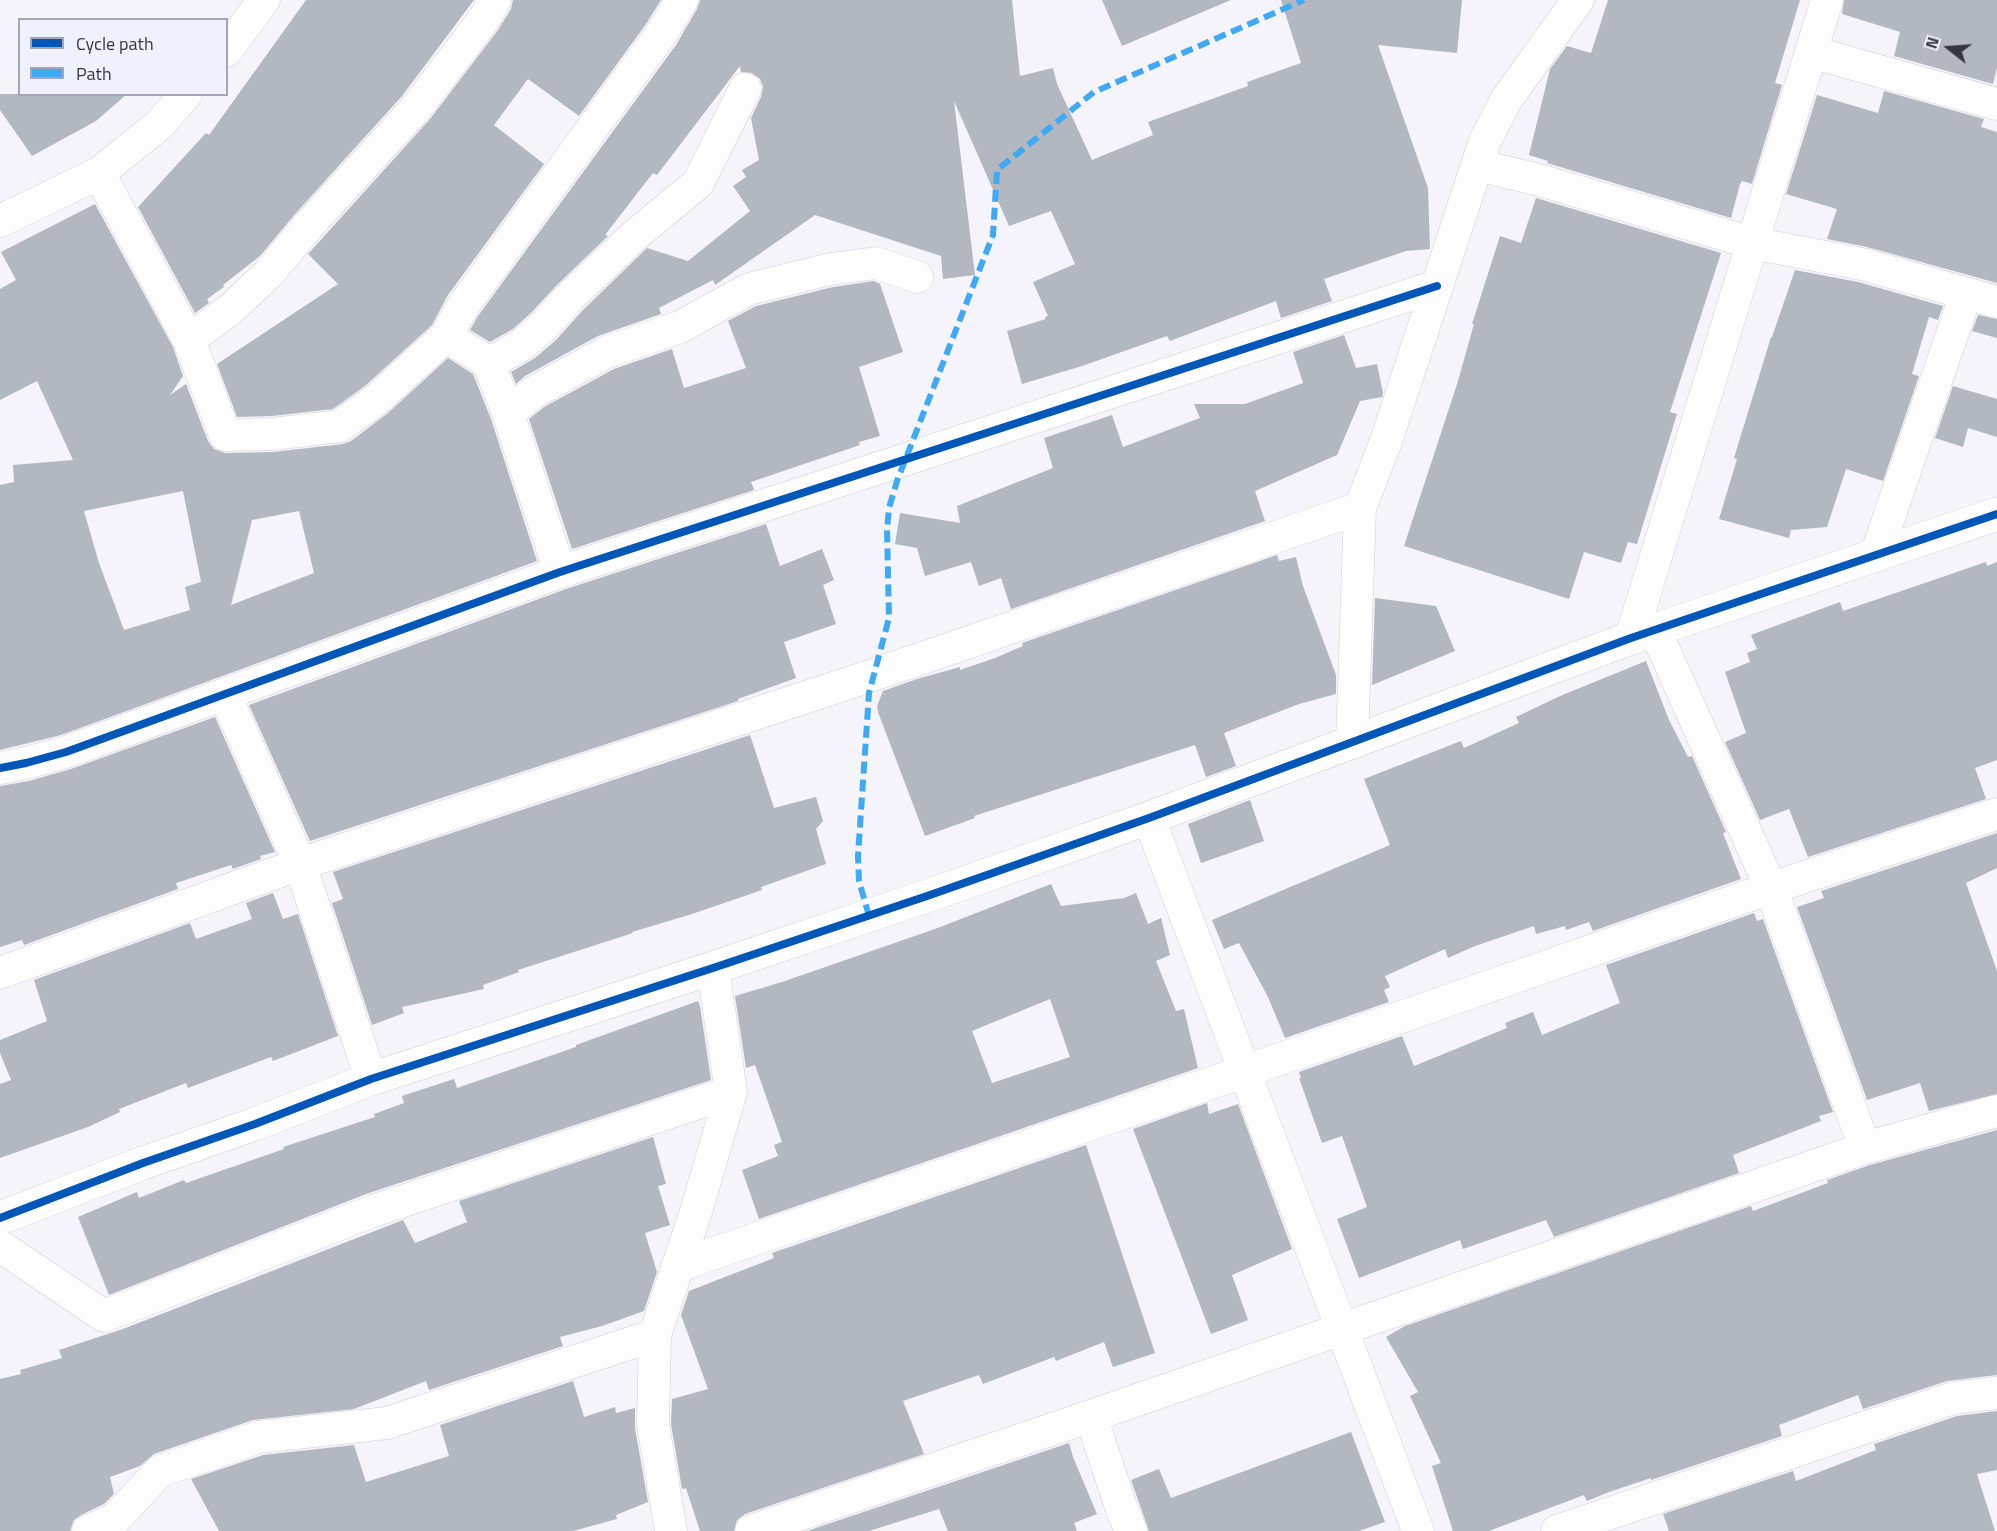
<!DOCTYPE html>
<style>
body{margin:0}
#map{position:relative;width:1997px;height:1531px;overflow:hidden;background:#f4f4fa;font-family:"Titillium Web",sans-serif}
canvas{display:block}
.legend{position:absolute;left:18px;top:18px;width:210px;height:78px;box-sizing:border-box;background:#f0f0fe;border:2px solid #a6a5b3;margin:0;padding:8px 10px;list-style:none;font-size:18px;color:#363543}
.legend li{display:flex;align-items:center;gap:12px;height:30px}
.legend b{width:30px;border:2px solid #a6a5b3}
.north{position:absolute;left:1919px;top:18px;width:60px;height:60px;-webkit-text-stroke:4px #f0f0fe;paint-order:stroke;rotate:287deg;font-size:16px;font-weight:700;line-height:24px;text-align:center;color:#363543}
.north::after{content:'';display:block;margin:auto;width:21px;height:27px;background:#363543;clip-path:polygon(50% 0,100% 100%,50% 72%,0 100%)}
</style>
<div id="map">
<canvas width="1997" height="1531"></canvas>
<ul class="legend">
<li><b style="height:8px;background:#0057b8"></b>Cycle path</li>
<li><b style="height:8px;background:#3fa9f5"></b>Path</li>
</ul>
<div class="north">N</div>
</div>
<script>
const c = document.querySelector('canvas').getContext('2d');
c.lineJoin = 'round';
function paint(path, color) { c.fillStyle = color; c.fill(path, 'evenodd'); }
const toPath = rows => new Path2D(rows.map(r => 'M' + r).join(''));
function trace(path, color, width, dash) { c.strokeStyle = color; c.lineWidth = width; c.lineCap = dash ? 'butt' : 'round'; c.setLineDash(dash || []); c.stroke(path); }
paint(toPath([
 [306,0,474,0,402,96,296,213,260,256,223,285,224,287,207,299,209,303,195,313,138,207,206,133,209,135],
 [513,0,661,0,646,24,579,116,528,79,494,125,544,164,448,295,432,325,365,386,333,409,272,416,237,417,217,364,338,284,308,254,430,119,498,30,511,9],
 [700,0,1012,0,1020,76,1053,68,1057,84,1092,160,1153,135,1148,122,1248,86,1247,82,1301,63,1281,0,1462,0,1457,53,1378,45,1428,188,1430,249,1406,251,1324,279,1332,301,1281,318,1276,301,1170,341,1167,336,1082,366,1022,384,1007,331,1046,319,1045,317,1048,316,1033,282,1075,264,1051,211,1009,226,954,101,975,275,943,279,941,256,815,215,715,285,713,280,659,308,661,314,598,336,525,376,516,384,511,372,535,358,556,340,582,311,647,248,688,261,750,211,733,186,746,177,742,170,759,160,751,118,761,97,763,87,760,79,752,73,741,72,740,66,657,175,653,173,605,235,608,236,557,285,531,313,513,329,490,342,470,330,478,316,676,45,697,9],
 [1102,0,1231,0,1122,46],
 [1608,0,1800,0,1775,83,1782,85,1752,184,1742,181,1740,184,1731,218,1547,163,1548,161,1529,155,1550,69,1567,46,1591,53],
 [1844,0,1997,0,1997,68,1993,84,1894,56,1900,32,1842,14],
 [1884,91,1984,119,1981,127,1997,132,1997,283,1867,247,1827,239,1837,209,1786,194,1817,95,1878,113],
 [0,94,127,94,96,121,32,156,0,110],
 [1536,198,1721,253,1670,412,1677,414,1637,544,1628,542,1621,563,1584,552,1569,599,1404,546,1458,381,1474,324,1472,324,1500,236,1521,243],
 [95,204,173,347,183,376,170,395,186,384,208,441,214,449,225,453,273,452,343,444,351,441,388,413,448,358,473,374,491,419,537,561,61,735,0,750,0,485,14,482,13,465,73,460,37,381,0,400,0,289,16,280,1,252],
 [183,491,201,582,185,587,190,610,124,630,99,563,84,511],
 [299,511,314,573,231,605,252,520],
 [1795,270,1858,282,1943,306,1938,320,1929,317,1912,374,1919,376,1883,481,1846,469,1827,527,1791,530,1789,538,1719,519,1737,459,1734,458,1771,337,1772,337],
 [874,281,880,284,903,352,859,367,880,436,859,442,860,445,751,482,754,490,572,549,529,419,544,407,614,369,672,349,684,388,746,368,728,321,756,306,833,287],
 [1978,315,1997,319,1997,338,1972,331],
 [1344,335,1356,368,1377,364,1383,393,1382,397,1360,401,1337,455,1255,491,1265,521,1011,609,1001,578,979,586,971,562,925,576,917,548,895,544,900,513,960,523,957,506,1053,468,1044,438,1112,415,1123,447,1200,418,1194,404,1245,404,1303,383,1293,352],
 [1953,386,1997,399,1997,437,1968,428,1963,447,1935,438],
 [766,524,780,566,822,549,834,580,823,585,836,624,784,642,796,678,738,699,738,701,310,841,249,705,566,589],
 [1277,555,1279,561,1296,557,1303,586,1336,675,1336,694,1299,704,1224,733,1236,766,1206,777,1195,745,974,816,975,818,925,836,878,712,877,706,883,691,917,679,960,667,960,670,995,658,1023,646,1022,643],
 [1986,562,1987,566,1997,562,1997,760,1975,768,1986,799,1808,857,1789,809,1760,820,1725,742,1746,733,1725,672,1750,662,1747,653,1757,649,1751,635,1840,602,1843,611],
 [1375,598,1436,606,1455,651,1372,685],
 [1646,661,1669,720,1688,757,1692,756,1726,832,1723,833,1741,879,1593,931,1589,922,1566,930,1565,926,1536,934,1534,926,1475,946,1448,958,1445,949,1385,976,1390,987,1384,990,1389,1002,1285,1038,1268,997,1239,943,1224,949,1212,920,1390,845,1364,779,1461,741,1464,748,1519,723,1516,717,1560,696],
 [215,717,275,852,260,856,261,859,233,869,231,865,176,883,178,889,24,945,22,940,0,947,0,786,29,781,71,769],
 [750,735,774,808,816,797,823,821,816,829,826,864,761,887,762,890,692,914,632,932,633,933,518,970,519,972,483,985,484,989,402,1007,404,1013,372,1025,332,903,343,899,333,872],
 [1250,800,1264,841,1201,863,1188,824],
 [1997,833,1997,868,1966,883,1997,971,1997,1094,1929,1111,1920,1083,1867,1100,1797,907,1824,898,1821,891],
 [1051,884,1061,906,1124,898,1136,893,1148,924,1161,918,1170,955,1156,961,1176,1011,1184,1009,1198,1068,759,1219,742,1170,778,1156,774,1145,782,1142,755,1065,746,1068,735,996,782,982,935,929],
 [1050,999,1070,1057,992,1083,972,1031],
 [273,893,283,919,298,914,338,1036,273,1061,271,1057,188,1088,186,1083,119,1109,120,1112,88,1127,0,1158,0,1084,11,1080,0,1053,0,1040,47,1021,34,980,190,923,196,939,252,919,246,903],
 [1754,913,1757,921,1763,919,1833,1112,1819,1116,1821,1121,1733,1155,1739,1173,1554,1237,1546,1220,1463,1249,1460,1240,1359,1278,1337,1219,1367,1207,1342,1136,1322,1143,1299,1078,1301,1078,1299,1072,1402,1036,1414,1066,1507,1028,1505,1023,1533,1012,1542,1035,1620,1003,1606,965],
 [698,1001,700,1006,711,1080,366,1194,109,1295,78,1217,137,1192,139,1198,184,1180,186,1183,284,1149,283,1147,375,1117,374,1114,404,1103,402,1096,454,1079,457,1088,576,1047,576,1045],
 [1207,1103,1209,1114,1238,1104,1292,1249,1232,1275,1248,1320,1211,1334,1133,1129],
 [1997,1130,1997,1375,1947,1381,1863,1409,1858,1395,1779,1425,1782,1436,1651,1480,1651,1478,1609,1492,1587,1501,1584,1495,1489,1531,1453,1531,1432,1466,1441,1463,1410,1396,1418,1392,1386,1337,1405,1326,1751,1206,1753,1211,1828,1183,1827,1180,1870,1165],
 [653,1137,666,1184,658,1186,670,1225,645,1233,657,1272,644,1311,602,1326,560,1337,563,1346,429,1390,426,1381,354,1409,253,1420,154,1454,140,1466,110,1477,114,1494,104,1504,81,1515,74,1520,70,1531,0,1531,0,1379,21,1374,20,1370,62,1358,59,1350,123,1329,403,1220,415,1243,467,1222,459,1201],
 [1086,1145,1155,1353,1113,1367,1104,1342,1056,1361,1054,1357,983,1384,979,1375,903,1401,924,1454,745,1514,737,1520,734,1531,700,1531,686,1488,682,1489,671,1424,672,1399,708,1389,681,1315,689,1291,774,1258,772,1253],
 [573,1381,584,1417,615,1407,616,1413,635,1408,635,1428,648,1502,616,1515,617,1519,573,1531,219,1531,191,1479,263,1455,354,1445,366,1482,449,1456,440,1425],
 [1997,1411,1997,1470,1977,1474,1995,1531,1669,1531,1663,1514,1793,1471,1796,1481,1876,1450,1874,1444,1957,1416],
 [1351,1432,1385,1522,1359,1531,1149,1531,1131,1480,1159,1469,1171,1498],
 [1069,1443,1073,1457,1097,1514,1074,1523,1077,1531,948,1531,939,1509,869,1531,807,1531]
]), '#b3b7bf');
const street = toPath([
 [226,51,264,0],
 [1811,52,1997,104],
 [1477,165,1543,181,1752,243,1862,264,1997,302],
 [99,173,189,340,232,308,269,273,309,225,416,108,484,19,495,0],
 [0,221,99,173,159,125,186,94],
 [446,336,488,362,508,413,560,572],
 [189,340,225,435,273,434,340,426,376,400,446,336,463,306,661,34,682,0],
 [488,362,499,358,523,344,544,326,569,298,633,237,698,183,745,89],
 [508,413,534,392,607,352,680,327,749,289,830,269,876,263,917,277],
 [1876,555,1966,294],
 [1655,630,1771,888,1865,1148],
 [1631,638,1827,0],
 [225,695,300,864,371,1079],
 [1352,743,1360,508,1386,441,1485,141,1506,100,1578,0],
 [0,768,26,763,66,752,560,572,1437,286],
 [1149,818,1418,1531],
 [0,973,300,864,873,675,1360,508],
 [0,1246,104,1316,373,1211,731,1092],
 [677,1266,1246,1071,1771,888,1997,814],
 [1091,1416,1121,1507,1131,1531],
 [88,1531,115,1519,160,1471,259,1437,387,1423,655,1335],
 [671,1531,653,1425,655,1335,697,1208,731,1092,713,968],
 [751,1531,1091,1416,1865,1148,1997,1111],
 [1557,1531,1953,1398,1997,1393]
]);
const secondary = toPath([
 [0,1218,143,1163,255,1124,371,1079,713,968,930,895,1149,818,1631,638,1997,514]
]);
trace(street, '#ceced6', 33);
trace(secondary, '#ceced6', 34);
trace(street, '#fdfdfe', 32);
trace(secondary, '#fdfdfe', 33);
trace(toPath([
 [869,916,859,881,858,856,869,693,889,618,887,530,889,508,897,481,993,235,997,170,1094,92,1304,0]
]), '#3fa9f5', 6, [12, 6]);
trace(toPath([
 [0,768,26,763,66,752,560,572,1437,286],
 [0,1218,143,1163,255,1124,371,1079,713,968,930,895,1149,818,1631,638,1997,514]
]), '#0057b8', 8);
</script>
